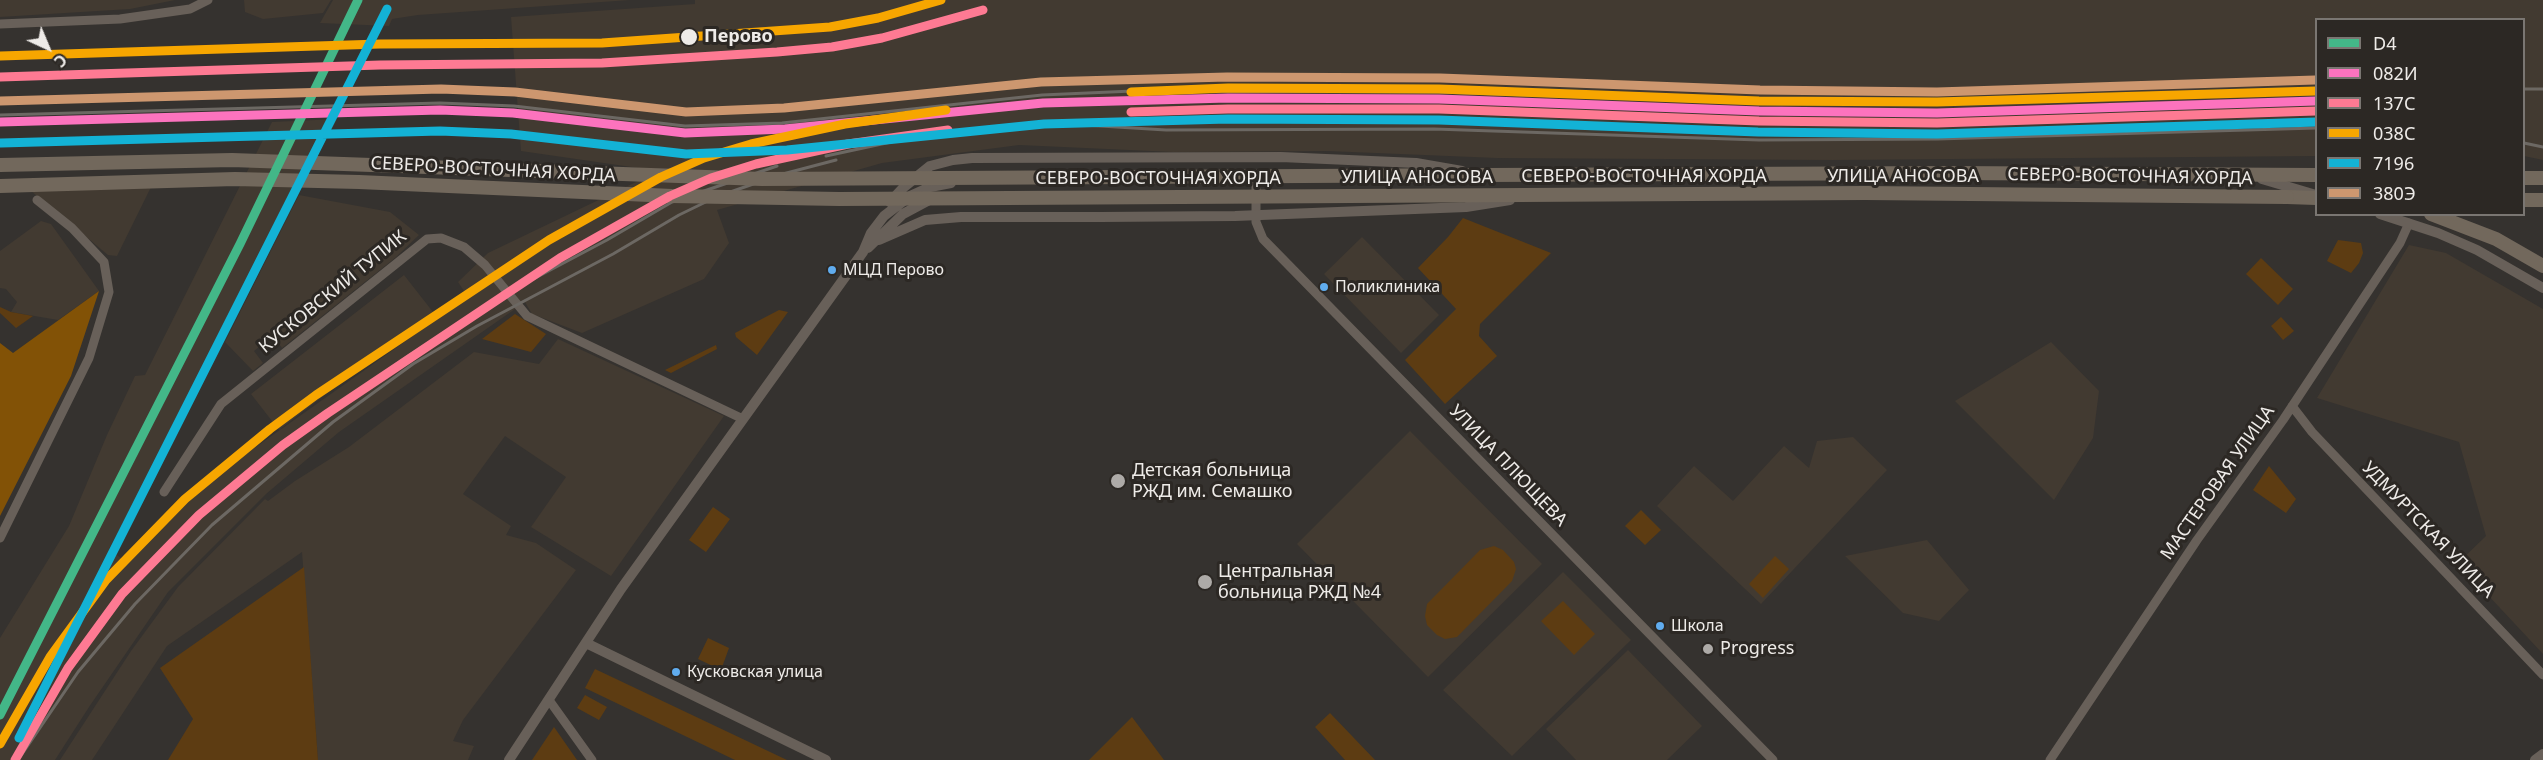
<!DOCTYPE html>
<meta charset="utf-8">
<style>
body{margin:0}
#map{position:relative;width:2543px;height:760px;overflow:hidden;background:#35322f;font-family:"Noto Sans",sans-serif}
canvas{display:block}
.legend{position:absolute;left:2315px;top:18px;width:210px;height:198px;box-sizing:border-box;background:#2c2824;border:2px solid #7a7672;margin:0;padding:8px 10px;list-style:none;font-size:18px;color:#eeebe8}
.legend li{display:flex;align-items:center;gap:12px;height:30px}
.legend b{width:30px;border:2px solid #7a7672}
.north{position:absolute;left:18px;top:18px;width:60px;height:60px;-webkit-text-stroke:4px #2c2824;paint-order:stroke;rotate:136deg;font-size:16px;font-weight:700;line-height:24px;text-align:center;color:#eeebe8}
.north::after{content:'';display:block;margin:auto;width:21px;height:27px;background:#eeebe8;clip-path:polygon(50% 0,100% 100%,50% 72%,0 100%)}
</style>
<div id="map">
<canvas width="2543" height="760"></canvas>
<ul class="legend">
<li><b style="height:8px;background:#43b788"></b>D4</li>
<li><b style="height:8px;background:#fc73be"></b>082И</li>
<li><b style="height:8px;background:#fe7a93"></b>137С</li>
<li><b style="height:8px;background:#f7a600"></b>038С</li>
<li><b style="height:8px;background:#13b2d5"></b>7196</li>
<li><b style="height:8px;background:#cd976f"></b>380Э</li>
</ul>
<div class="north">С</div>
</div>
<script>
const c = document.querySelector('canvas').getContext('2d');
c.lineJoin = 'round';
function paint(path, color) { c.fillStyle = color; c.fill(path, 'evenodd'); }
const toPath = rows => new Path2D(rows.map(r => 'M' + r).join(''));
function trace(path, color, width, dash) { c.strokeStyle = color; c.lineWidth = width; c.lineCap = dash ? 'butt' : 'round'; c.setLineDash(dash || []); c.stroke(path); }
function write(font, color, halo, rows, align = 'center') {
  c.font = font + ' "Noto Sans",sans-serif'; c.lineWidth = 6; c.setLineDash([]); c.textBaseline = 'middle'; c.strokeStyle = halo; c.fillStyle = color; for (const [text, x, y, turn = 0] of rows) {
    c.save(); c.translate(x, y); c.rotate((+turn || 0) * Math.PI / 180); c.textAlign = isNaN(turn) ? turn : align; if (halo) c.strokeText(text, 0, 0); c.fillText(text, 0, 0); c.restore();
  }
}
paint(toPath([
 [0,0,175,0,130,9,0,17],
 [244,0,331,0,323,13,263,19,245,12],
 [333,0,630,0,418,15,392,19,389,26,320,23],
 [695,0,2543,0,2543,160,2524,156,2524,20,2316,20,2316,156,1833,160,1497,158,1327,151,1173,152,1019,145,882,163,717,210,729,243,704,279,582,333,532,314,525,302,339,432,266,494,168,592,89,707,55,760,0,760,0,638,69,526,107,435,135,376,145,375,272,122,337,119,109,549,126,562,219,473,468,297,458,282,488,253,659,171,521,151,511,17,695,4],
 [151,187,117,256,108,255,31,191],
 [299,195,390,212,419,235,395,258,282,348,273,336,254,351,263,363,253,371,225,342],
 [41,221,51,224,99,291,58,320,11,312,17,302,6,289,0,288,0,251],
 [1362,237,1439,315,1401,353,1324,274],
 [2409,245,2446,253,2543,309,2543,654,2458,563,2486,536,2459,442,2317,398],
 [404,275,433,312,279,430,251,394],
 [558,339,724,416,611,576,531,527,566,477,505,436,463,494,511,526,506,535,536,543,576,570,463,720,453,741,474,746,468,760,318,760,302,552,167,646,92,760,60,760,131,651,178,587,265,499,268,501,295,481,349,447,474,352,539,364],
 [2051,342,2099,391,2093,438,2054,500,1955,401],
 [1410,431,1542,564,1428,677,1297,544],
 [1853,437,1887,470,1761,604,1657,506,1694,466,1733,501,1784,446,1809,468,1817,441],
 [1927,540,1969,590,1939,621,1903,613,1845,556],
 [1563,572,1631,640,1512,756,1443,690],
 [1628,650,1702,726,1667,760,1576,760,1546,729]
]), '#423a31');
paint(toPath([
 [1463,218,1551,253,1480,324,1479,336,1497,356,1445,404,1405,360,1456,309,1418,268,1448,237],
 [2338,240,2361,243,2363,253,2359,263,2351,273,2327,261],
 [2261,258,2293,289,2278,305,2246,274],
 [0,307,11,312,33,316,16,328,0,313],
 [779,310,788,312,757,355,736,337,735,333],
 [515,314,546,334,531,352,482,339],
 [2281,317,2294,331,2283,340,2271,326],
 [716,345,717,349,671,373,665,370],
 [2269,466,2296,499,2286,513,2253,490],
 [713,507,730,519,706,552,689,540],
 [1641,510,1661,530,1645,545,1625,526],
 [1494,546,1503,550,1514,562,1516,569,1512,581,1457,637,1445,639,1437,635,1427,625,1425,616,1427,604,1480,550],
 [1775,556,1789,569,1763,598,1749,584],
 [304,567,318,760,168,760,193,719,160,668],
 [1563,601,1595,634,1574,655,1541,621],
 [708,638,729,648,721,670,698,659],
 [595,669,787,760,735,760,585,688],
 [585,695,607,707,599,720,577,708],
 [1330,713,1375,760,1345,760,1315,727],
 [1132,717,1164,760,1089,760],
 [554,727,577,760,532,760]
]), '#5d3c12');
paint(toPath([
 [99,291,71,376,0,516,0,343,13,353]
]), '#825206');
trace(toPath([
 [0,24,120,19,190,9,208,0],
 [1256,179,1256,222,1263,239,1773,760],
 [2292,406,2312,432,2543,675],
 [164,492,221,404,427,239,441,238,464,247,485,265,527,316,743,419],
 [0,538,89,358,109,292,104,262,72,228,37,200],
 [549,700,592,760],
 [2050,760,2197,540,2283,420,2400,243,2409,223]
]), '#686059', 9);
trace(toPath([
 [2262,179,2316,195],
 [890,202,904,187,930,166,953,160,972,158,1281,157,1416,163,1462,171],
 [2380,214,2438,233,2477,250,2543,288],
 [879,240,925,220,961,217,1100,217],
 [868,248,903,214,931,199],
 [586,643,826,760],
 [509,760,621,589,863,252,871,233,884,216,910,196,930,187,951,183],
 [2535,760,2543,754]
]), '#686059', 10);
trace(toPath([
 [1487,175,1949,173,2316,175],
 [2524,178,2543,178],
 [2287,197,2316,198],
 [2524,200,2543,200],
 [2431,214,2496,239,2543,266]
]), '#72685c', 14);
trace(toPath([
 [2524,89,2543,89],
 [0,115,440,103,514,106,685,126,782,123,1042,95,1133,91,1439,92,1760,103,1936,104,2316,92],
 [2524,143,2543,147],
 [826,156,933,133,1051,123,1166,130,1434,129,1759,140,1937,139,2316,128],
 [29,729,69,664,99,624,151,564,243,476,283,444,408,356,507,293,607,240,672,202,777,166],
 [18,760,78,672,135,604,212,525,333,422,413,364,477,326,613,254,679,215,716,197,779,175,836,160]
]), '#6c6863', 3);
trace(toPath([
 [1100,217,1235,216,1466,207,1510,200]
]), '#686059', 10);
trace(toPath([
 [0,165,232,160,762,179,1487,175],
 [0,186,235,179,359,182,672,196,839,199,1865,193,2287,197]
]), '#72685c', 14);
trace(toPath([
 [0,715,240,244,358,0]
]), '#43b788', 9);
trace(toPath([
 [0,122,440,110,513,113,685,133,785,129,1043,103,1228,98,1439,99,1759,111,1937,113,2316,101]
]), '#fc73be', 9);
trace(toPath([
 [0,77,380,65,602,63,777,52,832,47,882,38,983,10],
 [1131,112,1228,109,1439,109,1759,121,1937,123,2316,111],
 [15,760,68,668,122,594,199,515,283,445,328,413,560,258,670,196,711,178,756,164,848,144,948,130]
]), '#fe7a93', 9);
trace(toPath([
 [0,56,380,44,602,43,830,27,878,18,941,0],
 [1131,92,1228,88,1439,89,1759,101,1937,102,2316,91],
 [0,744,50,657,106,580,185,499,270,429,316,395,549,240,661,177,704,158,751,144,845,124,946,110]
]), '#f7a600', 9);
trace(toPath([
 [1,143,440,131,511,134,686,154,787,150,1044,124,1228,119,1439,120,1758,132,1937,134,2316,122],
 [19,738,387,9]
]), '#13b2d5', 9);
trace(toPath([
 [0,101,441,89,515,92,686,112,784,108,1041,82,1227,77,1440,78,1760,90,1937,92,2315,80]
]), '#cd976f', 9);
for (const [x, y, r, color] of [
 [689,37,9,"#eeebe8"],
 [832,270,5,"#60acee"],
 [1324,287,5,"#60acee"],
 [1118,481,8,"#adaaa7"],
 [1205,582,8,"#adaaa7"],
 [1660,626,5,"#60acee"],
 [1708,649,6,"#adaaa7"],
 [676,672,5,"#60acee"]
]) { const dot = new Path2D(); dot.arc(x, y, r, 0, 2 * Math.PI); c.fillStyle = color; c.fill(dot); trace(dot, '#2c2824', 2); }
write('16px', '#eeebe8', '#2c2824', [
 ["МЦД Перово",843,270],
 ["Поликлиника",1335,287],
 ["Школа",1671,626],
 ["Кусковская улица",687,672]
], 'left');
write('bold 18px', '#eeebe8', '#2c2824', [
 ["Перово",704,37]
], 'left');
write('18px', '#eeebe8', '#2c2824', [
 ["СЕВЕРО-ВОСТОЧНАЯ ХОРДА",493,170,3],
 ["СЕВЕРО-ВОСТОЧНАЯ ХОРДА",1644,177],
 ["УЛИЦА АНОСОВА",1903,177],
 ["СЕВЕРО-ВОСТОЧНАЯ ХОРДА",2130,177,1],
 ["УЛИЦА АНОСОВА",1417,178],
 ["СЕВЕРО-ВОСТОЧНАЯ ХОРДА",1158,179],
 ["КУСКОВСКИЙ ТУПИК",333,292,-39],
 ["УЛИЦА ПЛЮЩЕВА",1508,466,46],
 ["МАСТЕРОВАЯ УЛИЦА",2218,483,-55],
 ["УДМУРТСКАЯ УЛИЦА",2428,530,46]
]);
write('18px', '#eeebe8', '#2c2824', [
 ["Детская больница",1132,471],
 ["РЖД им. Семашко",1132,492],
 ["Центральная",1218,572],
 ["больница РЖД №4",1218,593],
 ["Progress",1720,649]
], 'left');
</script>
